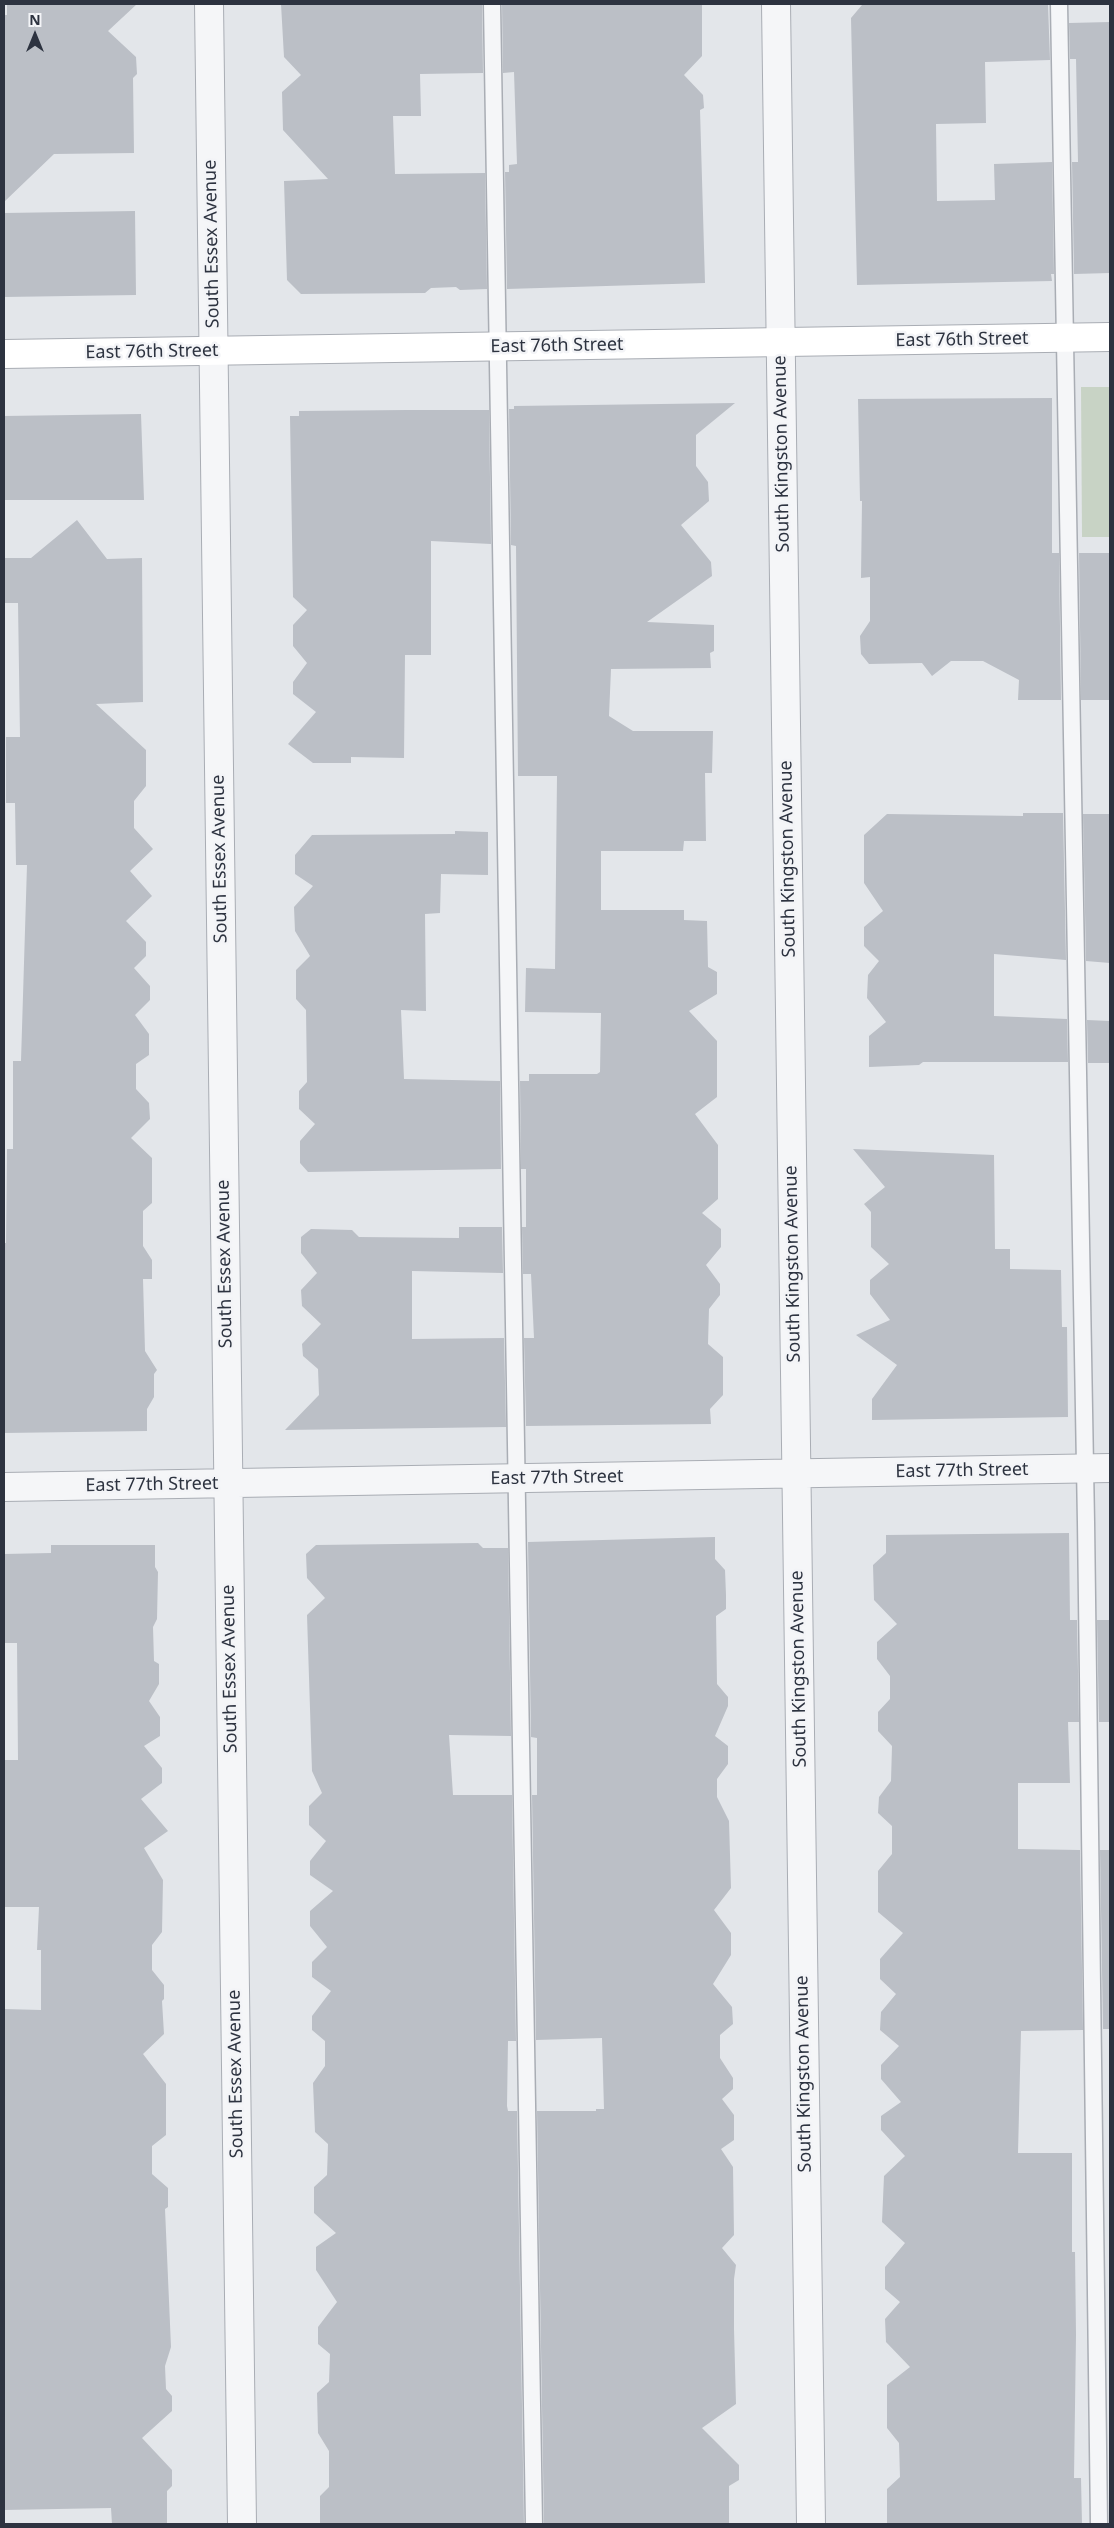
<!DOCTYPE html>
<style>
body{margin:0}
#map{position:relative;width:1114px;height:2528px;overflow:hidden;background:#e3e6ea;font-family:"Noto Sans",sans-serif}
canvas{display:block}
.frame{position:absolute;inset:0;border:5px solid #2d3340;pointer-events:none}
.north{position:absolute;left:10px;top:10px;width:50px;height:50px;-webkit-text-stroke:4px #f3f4f7;paint-order:stroke;rotate:0deg;font-size:14px;font-weight:700;line-height:20px;text-align:center;color:#2d3340}
.north::after{content:'';display:block;margin:auto;width:18px;height:22px;background:#2d3340;clip-path:polygon(50% 0,100% 100%,50% 72%,0 100%)}
</style>
<div id="map">
<canvas width="1114" height="2528"></canvas>
<div class="frame"></div>
<div class="north">N</div>
</div>
<script>
const c = document.querySelector('canvas').getContext('2d');
c.lineJoin = 'round';
function paint(path, color) { c.fillStyle = color; c.fill(path, 'evenodd'); }
const toPath = rows => new Path2D(rows.map(r => 'M' + r).join(''));
function trace(path, color, width, dash) { c.strokeStyle = color; c.lineWidth = width; c.lineCap = dash ? 'butt' : 'round'; c.setLineDash(dash || []); c.stroke(path); }
function write(font, color, halo, rows, align = 'center') {
  c.font = font + ' "Noto Sans",sans-serif'; c.lineWidth = 5; c.setLineDash([]); c.textBaseline = 'middle'; c.strokeStyle = halo; c.fillStyle = color; for (const [text, x, y, turn = 0] of rows) {
    c.save(); c.translate(x, y); c.rotate((+turn || 0) * Math.PI / 180); c.textAlign = isNaN(turn) ? turn : align; if (halo) c.strokeText(text, 0, 0); c.fillText(text, 0, 0); c.restore();
  }
}
paint(toPath([
 [1081,387,1110,387,1110,537,1082,537]
]), '#c8d3c5');
paint(toPath([
 [7,4,137,4,108,31,136,57,137,74,133,78,134,153,54,154,4,202,4,15,7,15],
 [281,4,482,4,483,73,420,74,421,116,393,116,395,174,485,173,487,289,460,290,456,287,431,288,425,293,301,294,287,280,284,181,328,179,283,130,282,92,301,75,284,57],
 [502,4,702,4,702,56,684,75,703,95,704,108,700,110,705,283,507,289,505,172,509,172,509,165,517,164,514,72,503,73],
 [921,4,1048,4,1050,60,985,62,986,123,936,124,937,201,995,200,994,164,1052,162,1054,274,1051,274,1052,281,857,285,851,18,862,5],
 [1110,22,1110,273,1074,274,1072,162,1078,162,1076,59,1070,59,1069,23],
 [135,211,136,295,4,297,4,213],
 [1052,398,1052,553,1059,553,1061,700,1018,700,1019,680,983,661,951,661,932,676,922,663,869,664,861,654,860,636,870,621,870,577,861,578,862,501,860,501,858,399],
 [735,403,696,435,696,466,708,482,709,501,681,525,711,562,712,576,647,622,714,625,714,651,710,653,711,668,611,669,609,716,633,731,713,731,712,773,705,773,706,841,684,841,683,851,601,851,601,910,684,910,684,920,707,921,708,967,717,972,717,994,689,1011,717,1041,717,1097,695,1114,718,1145,718,1199,702,1213,721,1229,721,1247,706,1265,720,1284,720,1295,709,1309,708,1344,723,1357,723,1395,710,1409,711,1424,526,1426,524,1338,534,1338,531,1274,523,1274,522,1227,526,1227,526,1169,521,1169,520,1081,529,1081,529,1074,597,1074,600,1072,601,1013,525,1012,526,968,555,969,557,776,518,776,516,546,511,545,509,409,514,409,514,406],
 [406,410,489,410,491,544,431,541,431,655,405,655,404,758,351,757,351,763,313,763,288,744,316,712,293,694,293,682,307,663,293,646,293,625,307,610,293,597,290,416,299,416,299,411],
 [141,414,144,500,4,500,4,416],
 [77,520,107,559,142,558,143,702,96,704,146,750,146,786,134,801,134,828,153,849,130,871,152,896,126,921,146,942,146,956,134,968,150,986,150,1000,135,1015,149,1034,149,1055,136,1064,136,1089,149,1103,150,1119,131,1138,152,1158,152,1203,143,1211,143,1246,152,1260,152,1279,143,1279,145,1351,157,1370,154,1374,154,1397,147,1409,147,1431,4,1433,4,1243,6,1243,7,1149,13,1149,13,1061,21,1061,27,865,16,865,15,803,6,803,6,737,20,737,18,603,4,603,4,558,31,558],
 [1079,553,1110,553,1110,700,1081,700],
 [1023,813,1063,813,1066,960,994,954,994,1016,1067,1019,1068,1062,923,1062,919,1065,869,1067,869,1036,886,1022,867,998,868,975,879,961,864,946,864,927,883,911,864,883,864,835,887,814,1023,816],
 [1083,814,1110,814,1110,963,1086,961],
 [455,831,488,832,488,875,441,874,440,913,425,914,426,1011,401,1010,404,1079,500,1081,501,1169,308,1172,300,1163,300,1141,315,1124,299,1109,299,1091,307,1082,306,1010,296,999,296,970,310,956,295,931,294,907,313,886,295,874,295,855,312,835,455,834],
 [1087,1020,1110,1021,1110,1063,1088,1063],
 [853,1149,994,1155,995,1249,1010,1249,1010,1269,1061,1270,1062,1327,1067,1327,1068,1417,872,1420,872,1399,897,1365,856,1335,890,1320,870,1294,870,1280,889,1264,871,1247,871,1212,864,1204,885,1187],
 [459,1227,502,1227,503,1273,412,1271,412,1339,504,1338,506,1427,285,1430,319,1395,318,1369,303,1356,302,1344,321,1324,302,1306,301,1290,317,1273,301,1253,301,1237,311,1229,352,1230,359,1237,459,1238],
 [1069,1533,1070,1620,1077,1620,1079,1722,1068,1722,1070,1783,1018,1783,1018,1849,1080,1850,1083,2030,1021,2031,1018,2153,1072,2153,1072,2252,1075,2252,1076,2335,1074,2478,1081,2478,1082,2524,887,2524,887,2489,900,2477,899,2443,887,2428,887,2385,910,2367,886,2342,885,2319,900,2302,885,2289,885,2267,905,2243,882,2222,884,2176,905,2156,881,2130,881,2116,901,2102,881,2079,881,2065,899,2046,880,2030,881,2012,896,1994,880,1979,880,1959,903,1933,878,1912,878,1871,892,1854,892,1826,878,1813,879,1797,891,1781,892,1746,878,1731,878,1712,890,1699,890,1676,877,1659,877,1642,897,1624,874,1600,873,1565,886,1553,886,1535],
 [715,1537,715,1559,725,1570,726,1595,726,1609,716,1616,717,1684,728,1697,728,1706,715,1736,728,1746,728,1764,717,1779,717,1797,729,1821,731,1888,714,1910,731,1933,731,1955,713,1984,732,2007,733,2024,720,2035,720,2058,733,2078,733,2089,722,2099,734,2115,734,2140,721,2149,733,2167,734,2235,722,2248,736,2265,734,2279,734,2329,736,2404,702,2428,739,2465,739,2480,729,2486,729,2524,544,2524,537,2111,596,2111,596,2109,604,2109,602,2038,536,2040,532,1795,537,1795,537,1738,531,1737,528,1542],
 [478,1543,483,1548,508,1548,511,1736,449,1735,453,1795,512,1795,516,2041,508,2041,507,2106,508,2111,517,2111,524,2524,320,2524,320,2496,329,2487,329,2451,318,2433,317,2393,329,2382,330,2354,318,2344,318,2327,337,2302,316,2270,316,2247,336,2233,314,2213,314,2187,327,2175,328,2144,315,2132,313,2083,325,2066,325,2041,312,2030,312,2016,331,1991,312,1977,312,1962,327,1947,310,1926,310,1911,333,1891,310,1875,310,1861,326,1841,309,1825,309,1806,322,1793,312,1771,307,1615,325,1598,307,1578,306,1554,316,1545],
 [51,1545,155,1545,155,1567,158,1572,157,1619,153,1627,154,1661,159,1664,159,1684,149,1701,160,1717,160,1736,144,1746,162,1768,162,1783,141,1799,168,1831,144,1848,163,1880,162,1932,152,1945,152,1970,164,1985,164,1999,162,2001,164,2034,143,2054,166,2084,166,2135,152,2146,152,2174,168,2188,168,2207,165,2209,171,2347,165,2366,166,2389,172,2396,172,2411,142,2438,172,2470,172,2486,167,2491,167,2524,112,2524,111,2508,4,2510,4,2009,41,2010,41,1950,37,1950,39,1907,4,1907,4,1760,18,1760,17,1643,4,1643,4,1554,51,1553],
 [1097,1620,1110,1620,1110,1722,1099,1722],
 [1100,1850,1110,1850,1110,2029,1103,2029]
]), '#bbbfc6');
const lane = toPath([
 [492,4,534,2524],
 [1059,4,1086,1522,1099,2524]
]);
const street = toPath([
 [209,4,242,2524],
 [776,4,811,2524],
 [4,1487,1110,1468]
]);
const secondary = toPath([
 [4,354,1110,337]
]);
trace(lane, '#a9adb4', 19);
trace(street, '#a9adb4', 30);
trace(secondary, '#a9adb4', 30);
trace(lane, '#f5f6f8', 16);
trace(street, '#f5f6f8', 28);
trace(secondary, '#fff', 28);
write('18px', '#2d3340', '#f3f4f7', [
 ["South Essex Avenue",212,244,-91],
 ["East 76th Street",962,340,-1],
 ["East 76th Street",557,346,-1],
 ["East 76th Street",152,352,-1],
 ["South Kingston Avenue",782,454,-91],
 ["South Essex Avenue",220,859,-91],
 ["South Kingston Avenue",788,859,-91],
 ["South Essex Avenue",225,1264,-91],
 ["South Kingston Avenue",793,1264,-91],
 ["East 77th Street",962,1471,-1],
 ["East 77th Street",557,1478,-1],
 ["East 77th Street",152,1485,-1],
 ["South Essex Avenue",230,1669,-91],
 ["South Kingston Avenue",799,1669,-91],
 ["South Essex Avenue",236,2074,-91],
 ["South Kingston Avenue",804,2074,-91]
]);
</script>
